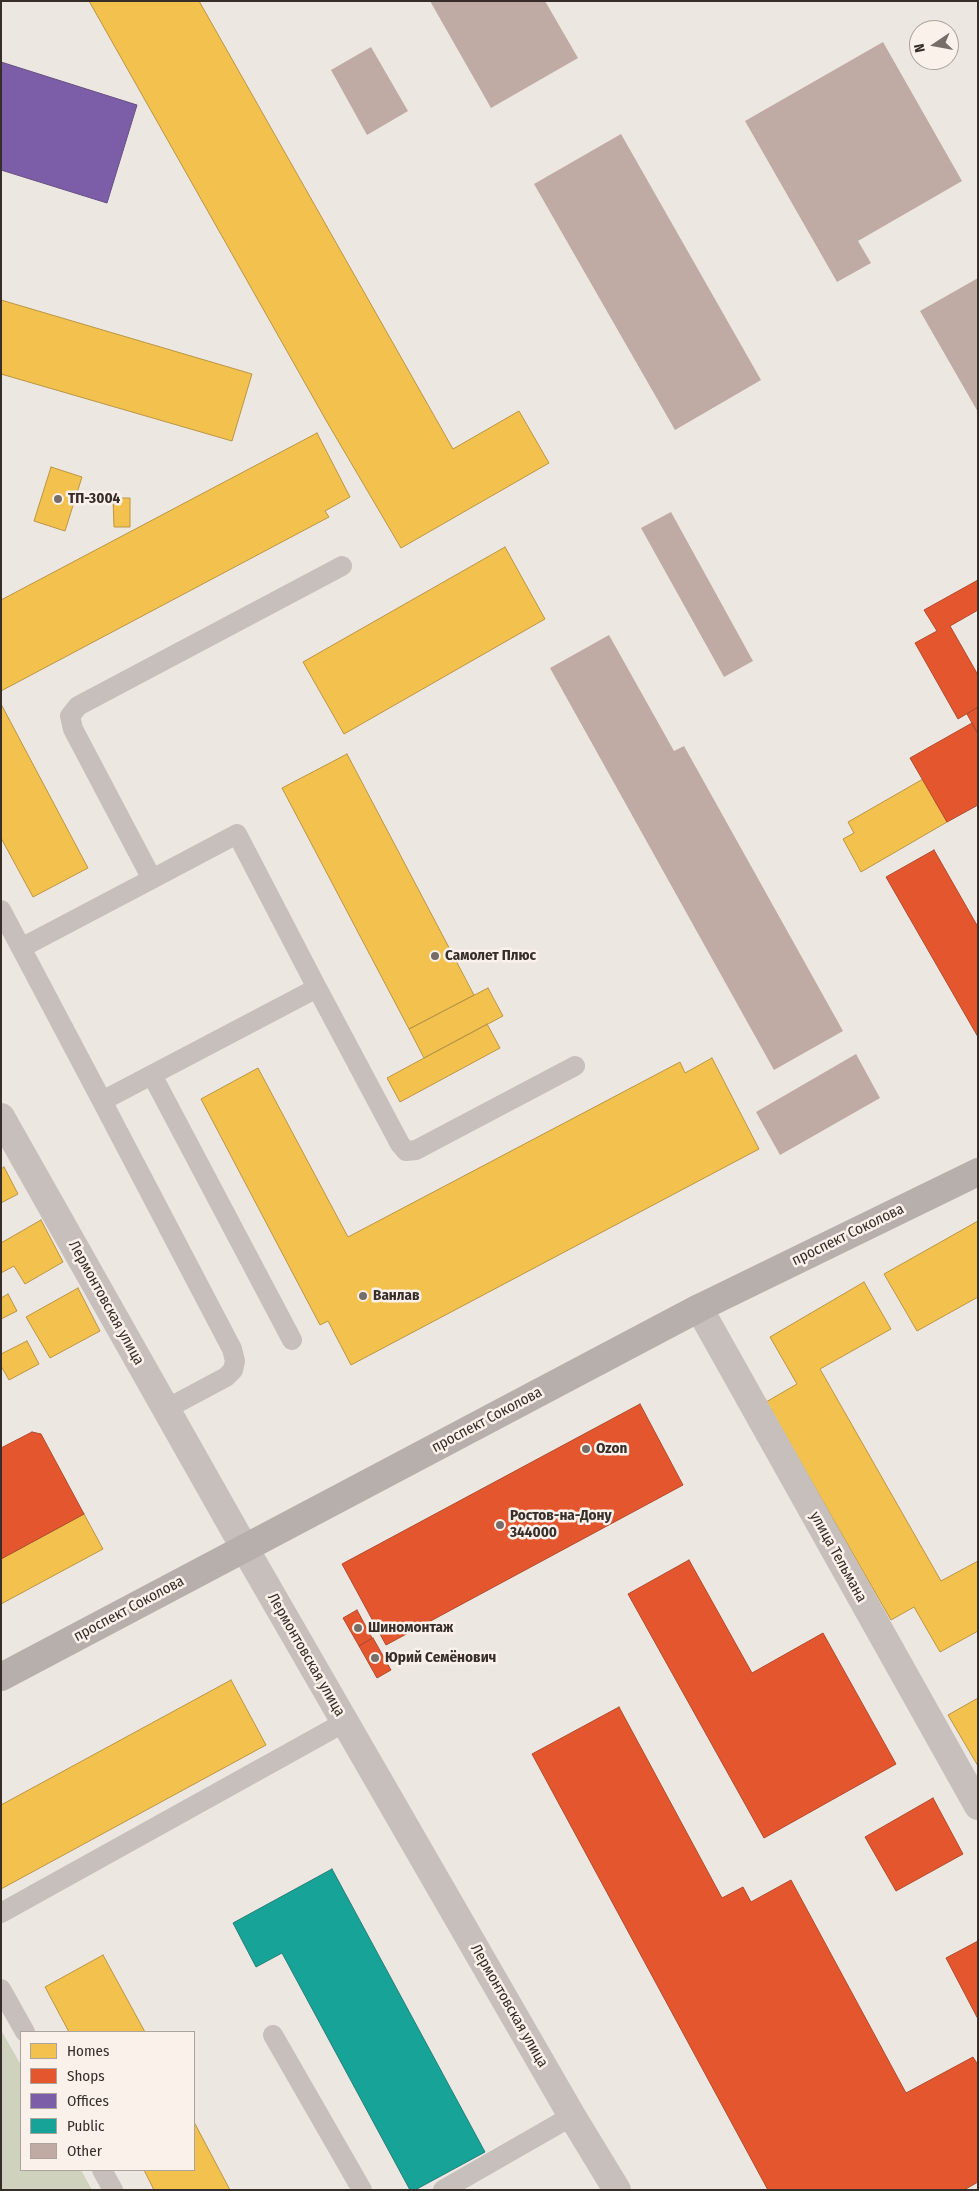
<!DOCTYPE html>
<meta charset="utf-8">
<style>
body{margin:0}
#map{position:relative;width:979px;height:2191px;overflow:hidden;background:#ede7e2;font-family:"Fira Sans Condensed",sans-serif}
canvas{display:block}
.frame{position:absolute;inset:0;border:2px solid #372d29;pointer-events:none}
.legend{position:absolute;left:20px;top:2031px;width:175px;height:140px;box-sizing:border-box;background:#faf1ea;border:1px solid #aca39d;margin:0;padding:6px 9px;list-style:none;font-size:15px;color:#372d29}
.legend li{display:flex;align-items:center;gap:10px;height:25px}
.legend b{width:25px;border:1px solid #aca39d}
.north{position:absolute;left:909px;top:20px;width:50px;height:50px;box-sizing:border-box;background:#faf1ea;border:1px solid #aca39d;border-radius:50%;rotate:258deg;font-size:14px;font-weight:700;line-height:20px;text-align:center;color:#372d29}
.north::after{content:'';display:block;margin:auto;width:18px;height:22px;background:#776e6a;clip-path:polygon(50% 0,100% 100%,50% 72%,0 100%)}
</style>
<div id="map">
<canvas width="979" height="2191"></canvas>
<div class="frame"></div>
<ul class="legend">
<li><b style="height:14px;background:#f2c14e"></b>Homes</li>
<li><b style="height:14px;background:#e4572e"></b>Shops</li>
<li><b style="height:14px;background:#7b5ea7"></b>Offices</li>
<li><b style="height:14px;background:#17a398"></b>Public</li>
<li><b style="height:14px;background:#c0aaa4"></b>Other</li>
</ul>
<div class="north">N</div>
</div>
<script>
const c = document.querySelector('canvas').getContext('2d');
c.lineJoin = 'round';
function paint(path, color) { c.fillStyle = color; c.fill(path, 'evenodd'); }
const toPath = rows => new Path2D(rows.map(r => 'M' + r).join(''));
function trace(path, color, width, dash) { c.strokeStyle = color; c.lineWidth = width; c.lineCap = dash ? 'butt' : 'round'; c.setLineDash(dash || []); c.stroke(path); }
function write(font, color, halo, rows, align = 'center') {
  c.font = font + ' "Fira Sans Condensed",sans-serif'; c.lineWidth = 5; c.setLineDash([]); c.textBaseline = 'middle'; c.strokeStyle = halo; c.fillStyle = color; for (const [text, x, y, turn = 0] of rows) {
    c.save(); c.translate(x, y); c.rotate((+turn || 0) * Math.PI / 180); c.textAlign = isNaN(turn) ? turn : align; if (halo) c.strokeText(text, 0, 0); c.fillText(text, 0, 0); c.restore();
  }
}
paint(toPath([
 [1,2030,21,2065,21,2170,81,2170,92,2190,1,2190]
]), '#cfd2bc');
const homes = toPath([
 [89,1,199,1,453,449,519,411,549,463,401,548,327,422,89,1],
 [1,300,252,374,232,441,1,374,1,300],
 [317,433,350,497,325,511,329,517,1,691,1,600,317,433],
 [51,467,82,477,65,531,34,521,51,467],
 [113,498,130,498,130,527,114,527,113,498],
 [505,547,545,619,344,734,303,662,505,547],
 [1,704,88,868,33,897,1,838,1,704],
 [347,754,474,995,409,1029,282,788,347,754],
 [923,779,947,822,861,872,843,839,854,833,848,822,923,779],
 [488,988,503,1016,424,1058,409,1029,488,988],
 [487,1024,500,1048,400,1102,387,1078,487,1024],
 [712,1058,759,1149,351,1365,328,1321,320,1325,201,1099,258,1068,348,1237,680,1062,685,1073,712,1058],
 [4,1167,18,1194,1,1203,1,1169,4,1167],
 [41,1220,63,1262,25,1284,14,1266,1,1273,1,1243,41,1220],
 [978,1221,978,1297,917,1331,884,1274,978,1221],
 [864,1282,891,1329,820,1369,941,1581,978,1561,978,1631,940,1652,914,1607,891,1620,766,1402,797,1384,770,1337,864,1282],
 [78,1288,100,1331,50,1358,26,1317,78,1288],
 [8,1294,17,1311,1,1319,1,1298,8,1294],
 [27,1341,39,1364,9,1380,1,1366,1,1354,27,1341],
 [84,1514,103,1549,1,1604,1,1559,84,1514],
 [231,1680,266,1745,1,1889,1,1805,231,1680],
 [978,1698,978,1766,948,1715,978,1698],
 [103,1955,145,2032,69,2032,45,1987,103,1955],
 [194,2122,230,2190,154,2190,144,2170,194,2170,194,2122]
]);
paint(homes, '#f2c14e');
trace(homes, '#ba9543', 1);
const shops = toPath([
 [978,580,978,610,950,626,978,675,978,707,958,719,915,643,937,631,924,610,978,580],
 [978,707,978,734,967,714,978,707],
 [972,723,978,734,978,805,947,822,910,758,972,723],
 [934,850,978,927,978,1037,886,877,934,850],
 [640,1404,683,1485,386,1645,342,1564,640,1404],
 [32,1432,41,1434,84,1514,1,1559,1,1448,32,1432],
 [689,1560,752,1673,823,1633,896,1764,764,1838,628,1594,689,1560],
 [357,1610,372,1638,359,1646,343,1618,357,1610],
 [373,1638,391,1670,377,1678,359,1646,373,1638],
 [619,1707,722,1898,743,1887,751,1902,791,1880,906,2093,973,2057,978,2065,978,2182,964,2190,768,2190,532,1754,619,1707],
 [933,1798,963,1854,896,1891,865,1837,933,1798],
 [978,1941,978,2019,946,1958,978,1941]
]);
paint(shops, '#e4572e');
trace(shops, '#b04a2c', 1);
const offices = toPath([
 [1,62,137,105,107,203,1,170,1,62]
]);
paint(offices, '#7b5ea7');
trace(offices, '#674f81', 1);
const public = toPath([
 [332,1869,485,2152,415,2190,410,2190,282,1953,256,1967,233,1923,332,1869]
]);
paint(public, '#17a398');
trace(public, '#218077', 1);
paint(toPath([
 [430,1,545,1,578,58,491,108],
 [883,42,962,181,858,241,871,263,837,282,745,121],
 [371,47,408,111,367,135,331,70],
 [621,134,761,380,675,430,534,184],
 [978,278,978,412,920,311],
 [671,512,753,661,724,677,641,528],
 [609,635,674,751,684,746,843,1031,774,1070,550,668],
 [856,1054,880,1098,780,1155,756,1112]
]), '#c0aaa4');
trace(toPath([
 [1,910,102,1101],
 [21,948,152,879],
 [317,988,237,834,152,879,73,729,70,716,78,706,342,566],
 [152,1075,292,1340],
 [166,1409,226,1377,233,1370,235,1361,232,1349,102,1101,317,988,400,1144,406,1151,416,1150,575,1066],
 [1,1913,345,1722],
 [1,1989,25,2032],
 [273,2035,362,2190],
 [102,2170,113,2190],
 [443,2190,572,2116]
]), '#c6bfbb', 20);
trace(toPath([
 [1,1117,244,1547,572,2116,617,2190],
 [699,1308,978,1806]
]), '#c6bfbb', 28);
trace(toPath([
 [1,1677,699,1308,978,1172]
]), '#b7afab', 28);
for (const [x, y, r, color] of [
 [58,499,5,"#776e6a"],
 [435,956,5,"#776e6a"],
 [363,1296,5,"#776e6a"],
 [586,1449,5,"#776e6a"],
 [500,1525,5,"#776e6a"],
 [358,1628,5,"#776e6a"],
 [375,1658,5,"#776e6a"]
]) { const dot = new Path2D(); dot.arc(x, y, r, 0, 2 * Math.PI); c.fillStyle = color; c.fill(dot); trace(dot, '#faf1ea', 2); }
write('bold 15px', '#372d29', '#faf1ea', [
 ["ТП-3004",68,499],
 ["Самолет Плюс",445,956],
 ["Ванлав",373,1296],
 ["Ozon",596,1449],
 ["Ростов-на-Дону",510,1516],
 ["344000",510,1533],
 ["Шиномонтаж",368,1628],
 ["Юрий Семёнович",385,1658]
], 'left');
write('15px', '#372d29', '#faf1ea', [
 ["проспект Соколова",848,1235,-26],
 ["Лермонтовская улица",106,1303,61],
 ["проспект Соколова",487,1420,-28],
 ["улица Тельмана",838,1557,61],
 ["проспект Соколова",129,1609,-28],
 ["Лермонтовская улица",306,1655,60],
 ["Лермонтовская улица",509,2006,60]
]);
</script>
